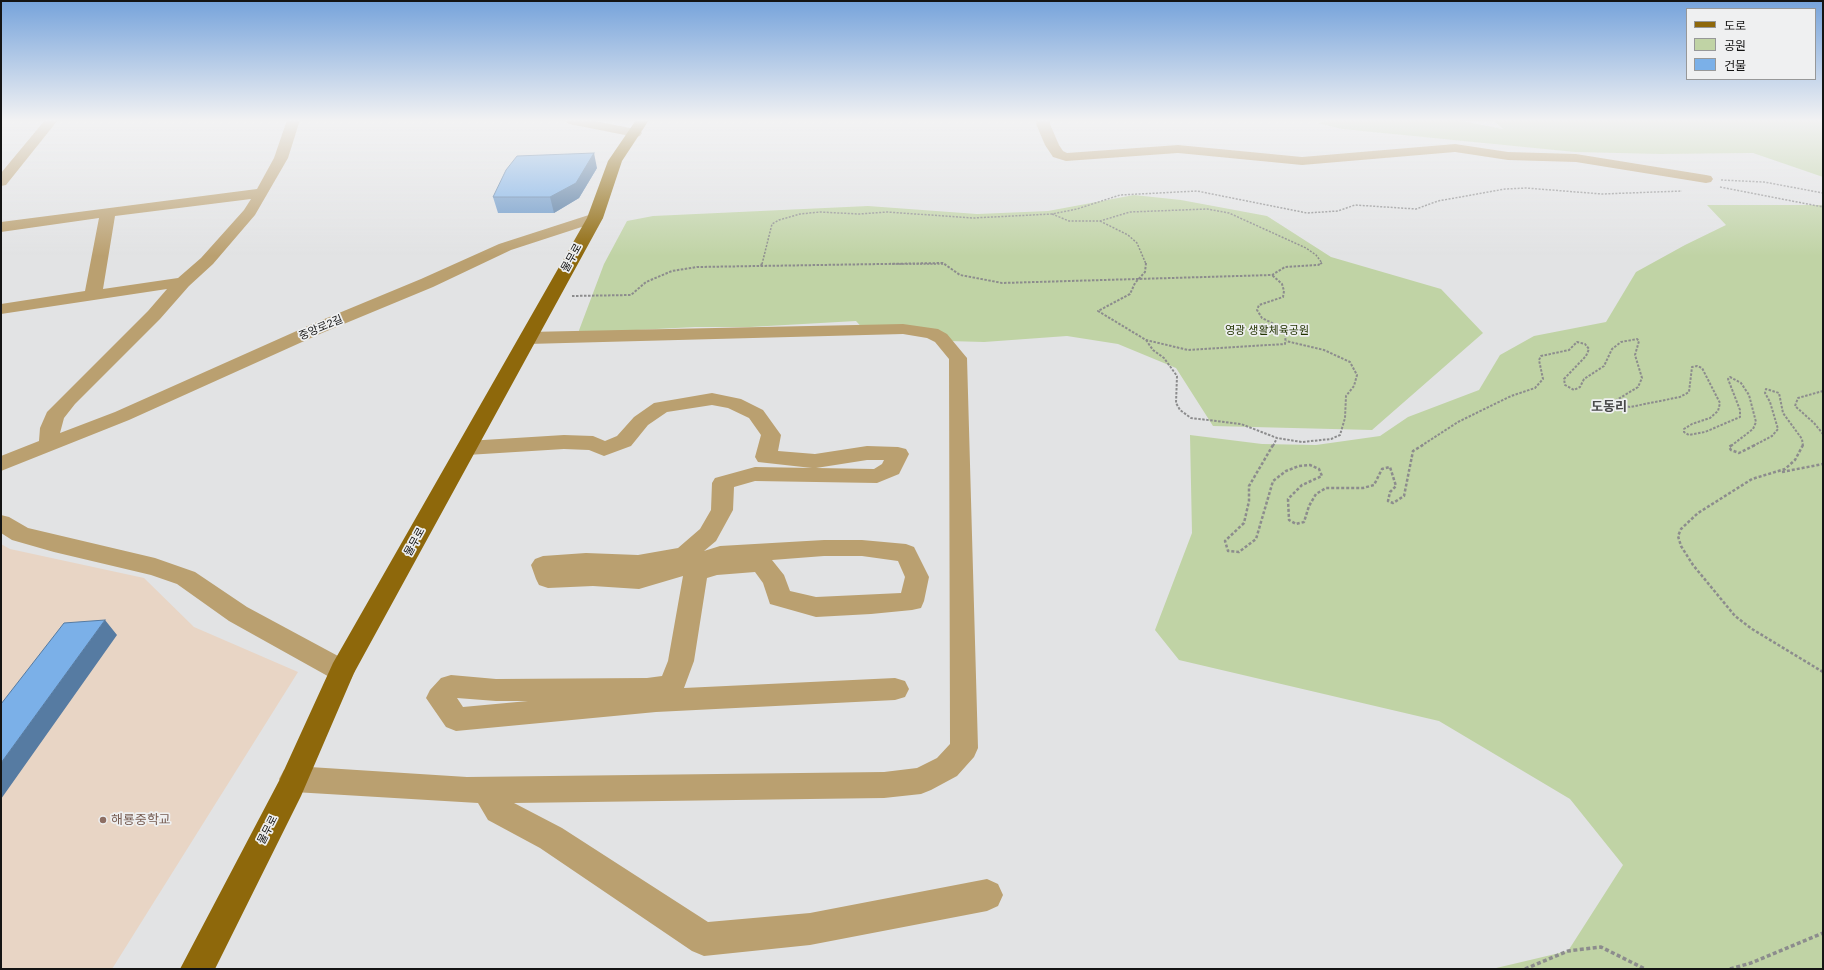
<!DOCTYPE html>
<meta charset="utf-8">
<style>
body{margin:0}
#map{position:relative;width:1824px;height:970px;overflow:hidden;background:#e2e3e4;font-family:Arial,"Noto Sans KR",sans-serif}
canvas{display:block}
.frame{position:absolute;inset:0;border:2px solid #141414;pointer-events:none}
.legend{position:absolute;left:1686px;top:8px;width:130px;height:72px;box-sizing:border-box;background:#eff0f1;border:1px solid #979899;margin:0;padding:5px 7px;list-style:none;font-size:12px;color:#141414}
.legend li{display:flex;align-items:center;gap:8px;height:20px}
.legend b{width:20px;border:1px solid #979899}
</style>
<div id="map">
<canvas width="1824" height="970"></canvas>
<div class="frame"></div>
<ul class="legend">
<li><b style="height:5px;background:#8e680b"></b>도로</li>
<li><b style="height:11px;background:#c0d3a5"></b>공원</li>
<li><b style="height:11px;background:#7bb0e8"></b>건물</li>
</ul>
</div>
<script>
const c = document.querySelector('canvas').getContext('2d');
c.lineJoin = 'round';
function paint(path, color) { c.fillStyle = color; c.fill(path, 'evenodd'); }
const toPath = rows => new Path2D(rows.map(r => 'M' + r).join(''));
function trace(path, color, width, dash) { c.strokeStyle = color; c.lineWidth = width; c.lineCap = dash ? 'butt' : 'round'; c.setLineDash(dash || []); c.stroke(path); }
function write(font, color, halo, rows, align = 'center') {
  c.font = font + ' Arial,"Noto Sans KR",sans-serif'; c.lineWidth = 3.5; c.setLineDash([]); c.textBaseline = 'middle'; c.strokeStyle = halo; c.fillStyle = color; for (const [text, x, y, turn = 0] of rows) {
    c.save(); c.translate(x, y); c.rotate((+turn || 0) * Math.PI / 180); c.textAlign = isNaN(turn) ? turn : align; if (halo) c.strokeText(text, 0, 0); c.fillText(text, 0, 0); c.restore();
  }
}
paint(toPath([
 [1,544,10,549,144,578,194,627,298,672,112,969,1,969]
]), '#e8d5c5');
paint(toPath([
 [1329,120,1458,120,1503,129,1493,120,1823,120,1823,177,1753,153,1660,154,1575,152,1342,129,1317,123],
 [1134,195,1181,200,1267,216,1331,257,1441,289,1483,333,1372,430,1213,426,1176,368,1118,344,1067,336,984,342,948,341,935,329,868,334,856,321,750,327,695,327,578,333,604,264,627,221,653,216,868,206,977,214,1048,211],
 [1707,205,1823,205,1823,969,1492,969,1568,951,1623,865,1570,799,1439,721,1179,660,1155,630,1192,533,1190,435,1262,444,1316,445,1380,436,1408,417,1479,390,1500,355,1534,336,1606,322,1636,272,1685,245,1726,225]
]), '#c0d3a5');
trace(toPath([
 [1721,180,1764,182,1823,193],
 [1720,187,1823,207],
 [1052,214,1069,221,1100,221,1130,212,1207,209,1229,213,1306,248,1316,255,1322,263,1320,264],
 [1100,221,1128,235,1137,243,1146,264],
 [762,264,772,224,779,220,800,214,820,212,859,214,887,212,973,218,1052,214,1077,209,1120,195,1197,191,1307,213,1338,211,1355,205,1416,209,1438,201,1505,189,1526,188,1602,194,1682,191],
 [892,264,944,264]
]), '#8c8c8d', 1.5, [2, 1.5]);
trace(toPath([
 [1146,263,1145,272,1135,283,1130,294,1098,311,1146,340,1188,350,1285,344,1286,333,1280,327,1262,318,1257,310,1259,305,1283,297,1284,291,1282,284,1272,275],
 [761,266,762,263],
 [572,296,631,295,646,282,672,271,697,267,943,263,960,275,1002,283,1272,275,1285,267,1318,265,1322,263],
 [1146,340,1153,350,1164,358,1177,376,1176,403,1180,410,1191,418,1241,424,1277,438,1302,442,1331,439,1340,435,1345,418,1346,396,1354,386,1357,375,1350,362,1324,350,1286,341],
 [1823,391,1798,398,1795,406,1814,423,1823,434],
 [1273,446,1277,438],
 [1421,446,1458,422,1511,396,1535,388,1543,379,1539,360,1541,356,1569,350,1577,342,1585,344,1589,349,1586,356,1564,379,1565,385,1574,390,1580,387,1584,379,1604,366,1612,349,1621,342,1637,339,1639,341,1635,355,1642,378,1638,387,1615,401,1614,404,1630,407,1680,397,1689,392,1692,367,1697,366,1702,368,1720,403,1718,411,1710,418,1692,424,1684,429,1684,432,1689,435,1705,432,1740,417,1740,410,1728,379,1730,377,1741,383,1749,395,1756,422,1753,429,1731,446],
 [1753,446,1772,436,1778,429,1770,402,1765,393,1766,389,1779,393,1783,413,1802,439,1803,446]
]), '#8c8c8d', 2, [2.5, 1.5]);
trace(toPath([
 [1273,445,1249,486,1249,501,1244,523,1225,541,1228,551,1239,552,1256,539,1273,481,1286,471,1299,466,1310,465,1319,469,1322,476,1302,485,1288,499,1289,520,1296,524,1304,522,1309,506,1316,494,1326,488,1363,488,1374,485,1382,469,1390,467,1396,486,1390,492,1388,501,1393,503,1404,496,1413,451,1423,445],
 [1732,445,1729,447,1731,450,1739,453,1755,445],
 [1803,445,1795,460,1785,469,1752,479,1698,513,1681,529,1678,536,1681,546,1693,565,1735,616,1752,629,1823,672],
 [1782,472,1823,464]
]), '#8c8c8d', 2.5, [3, 2]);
trace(toPath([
 [1525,969,1568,951,1601,947,1645,969],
 [1730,969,1751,963,1823,933]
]), '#8c8c8d', 3.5, [4, 2.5]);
paint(toPath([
 [45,120,58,120,6,185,1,186,1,173,45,120],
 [287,120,300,120,288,158,255,215,213,264,189,286,160,319,75,404,64,418,60,433,115,412,310,325,421,279,499,244,595,213,600,215,603,218,600,221,511,250,433,287,322,333,129,420,1,471,1,456,39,441,40,428,47,412,148,311,167,289,1,314,1,304,85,291,99,218,1,232,1,222,257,189,274,158,287,120],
 [251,199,244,210,201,258,178,278,103,289,115,216,251,199],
 [563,120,590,120,640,130,642,133,640,136,635,137,569,124,563,120],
 [1037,120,1050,120,1050,124,1059,145,1063,151,1067,153,1178,145,1302,157,1455,144,1508,152,1576,154,1706,175,1711,176,1713,179,1711,182,1706,183,1576,162,1508,160,1455,152,1302,165,1178,153,1066,161,1053,157,1045,145,1036,124,1037,120],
 [903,324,938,329,947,334,967,358,978,748,974,757,957,776,931,790,921,794,884,798,514,803,562,828,708,922,810,913,987,879,998,884,1003,895,998,906,987,911,810,945,704,956,692,951,540,848,488,820,478,803,294,792,284,788,279,779,284,770,294,766,467,777,884,772,917,768,937,758,950,744,949,359,935,342,927,338,903,334,528,344,522,342,519,338,522,334,528,332,903,324],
 [712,393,741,399,763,410,781,435,778,451,815,454,867,446,898,447,906,449,909,454,899,474,877,483,755,481,734,487,733,510,716,541,704,551,720,546,824,540,862,540,906,544,914,547,929,577,924,601,921,608,912,610,871,614,816,617,770,604,763,583,755,572,717,575,707,578,694,661,684,688,895,678,905,681,909,689,905,697,895,700,656,712,456,731,446,727,426,698,430,690,441,678,451,675,496,679,647,678,662,676,668,661,683,576,639,589,593,586,548,588,539,585,536,579,531,565,535,559,543,556,586,553,638,555,678,548,700,529,711,510,712,483,715,478,755,467,812,468,758,462,755,457,761,435,749,418,728,408,712,405,667,412,648,425,631,446,604,456,589,450,564,449,467,455,460,453,456,448,460,443,467,441,564,435,593,436,605,441,617,436,634,417,654,403,712,393],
 [867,460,884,460,882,464,874,469,816,468,867,460],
 [824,556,862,556,898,561,905,577,901,593,816,597,790,591,784,575,772,560,824,556],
 [457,698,496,701,528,701,463,707,457,698],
 [1,515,9,517,28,528,155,558,195,572,247,607,351,663,355,671,351,679,342,682,333,679,229,621,177,584,151,575,54,552,12,540,1,533,1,515]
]), '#baa070');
paint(toPath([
 [636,120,649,120,622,161,603,218,354,673,301,796,215,969,180,969,280,779,333,663,587,218,608,161,636,120]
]), '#8e680b');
paint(toPath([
 [597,168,579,198,554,213,498,213,493,197]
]), '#6a97c8');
paint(toPath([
 [594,153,597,168,579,198,554,213,550,197],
 [105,620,117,635,1,799,1,763]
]), '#567ba2');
const building = toPath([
 [594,153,576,183,550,197,493,197,506,170,517,156,594,153],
 [105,620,1,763,1,704,64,623,105,620]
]);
paint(building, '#7bb0e8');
trace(building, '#567ba2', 1);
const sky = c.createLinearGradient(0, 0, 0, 256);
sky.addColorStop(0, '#76a3db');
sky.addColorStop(0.47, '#f2f2f3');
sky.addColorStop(1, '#f2f2f300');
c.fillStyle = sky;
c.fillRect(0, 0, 1824, 256);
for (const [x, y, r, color] of [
 [103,820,4,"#8d6e63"]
]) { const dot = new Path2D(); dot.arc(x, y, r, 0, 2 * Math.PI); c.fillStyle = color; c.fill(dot); trace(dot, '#eff0f1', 1.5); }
write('11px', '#141414', '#eff0f1', [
 ["물무로",572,258,-61],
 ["중앙로2길",321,328,-23],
 ["물무로",415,542,-61],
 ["물무로",268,830,-63]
]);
write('11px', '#230', '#eff0f1', [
 ["영광 생활체육공원",1267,331]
]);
write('bold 13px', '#49494a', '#eff0f1', [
 ["도동리",1609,407]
]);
write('13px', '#785e54', '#eff0f1', [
 ["해룡중학교",111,820]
], 'left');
</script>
